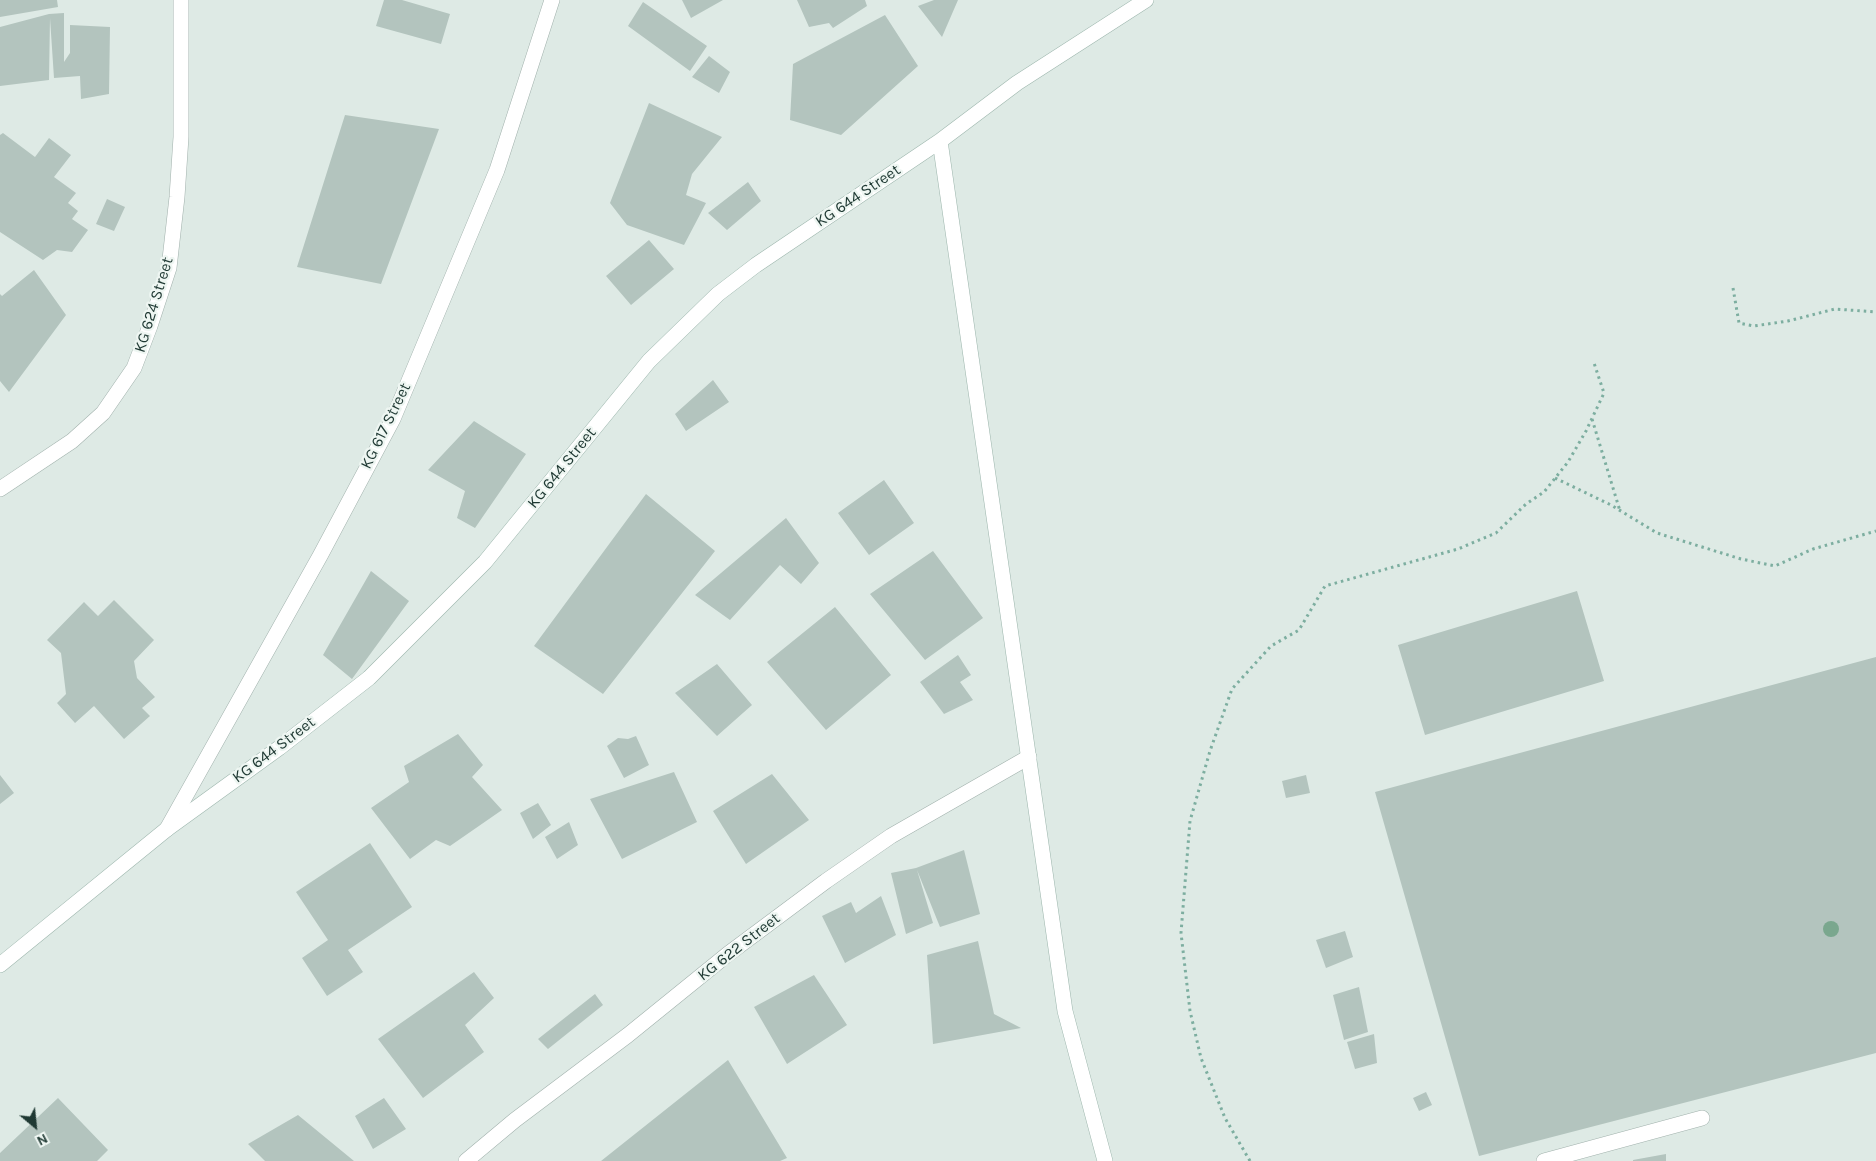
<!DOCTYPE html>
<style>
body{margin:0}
#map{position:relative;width:1876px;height:1161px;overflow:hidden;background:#deeae5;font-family:Karla,sans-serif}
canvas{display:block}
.north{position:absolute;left:10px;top:1101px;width:50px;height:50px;-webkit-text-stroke:4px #eef6f2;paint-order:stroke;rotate:152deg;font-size:14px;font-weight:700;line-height:20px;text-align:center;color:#1f3933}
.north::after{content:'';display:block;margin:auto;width:18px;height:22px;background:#1f3933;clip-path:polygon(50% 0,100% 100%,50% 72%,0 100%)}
</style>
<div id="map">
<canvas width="1876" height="1161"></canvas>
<div class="north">N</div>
</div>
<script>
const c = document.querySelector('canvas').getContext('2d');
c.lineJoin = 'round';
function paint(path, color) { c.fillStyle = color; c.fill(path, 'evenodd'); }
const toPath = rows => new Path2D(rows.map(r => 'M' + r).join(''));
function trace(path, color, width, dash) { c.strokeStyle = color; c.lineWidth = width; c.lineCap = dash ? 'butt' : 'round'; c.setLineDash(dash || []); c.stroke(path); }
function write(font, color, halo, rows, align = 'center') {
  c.font = font + ' Karla,sans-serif'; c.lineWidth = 4.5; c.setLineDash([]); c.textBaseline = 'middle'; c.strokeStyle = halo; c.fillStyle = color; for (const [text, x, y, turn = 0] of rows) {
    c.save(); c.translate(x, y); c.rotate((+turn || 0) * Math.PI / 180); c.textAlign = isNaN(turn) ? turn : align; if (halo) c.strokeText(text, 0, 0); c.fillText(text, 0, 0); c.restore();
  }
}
paint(toPath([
 [0,0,57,0,58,7,0,17],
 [384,0,402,0,450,14,441,44,376,26],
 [682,0,723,0,691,18],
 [797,0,865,0,867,6,833,28,829,23,809,27],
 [934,0,958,0,942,37,918,6],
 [643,2,707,46,690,71,628,26],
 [64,13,64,62,70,53,70,25,110,27,109,94,81,99,80,76,54,78,50,18,49,80,0,86,0,27,49,14],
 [885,15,918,66,841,135,790,120,793,64],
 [709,56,730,72,719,93,692,77],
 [649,103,722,137,692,174,686,195,706,203,684,245,627,225,610,203],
 [345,115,439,129,381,284,297,267],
 [3,133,35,157,49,138,71,155,54,177,76,193,68,203,78,211,72,219,88,230,72,252,57,250,43,260,0,232,0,135],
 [748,182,761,201,727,230,708,213],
 [107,199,125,207,114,231,96,224],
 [649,240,674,269,631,305,606,276],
 [34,270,66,315,9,392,0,381,0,294,2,296],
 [713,380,729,402,686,431,675,414],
 [474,421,526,454,475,528,457,518,465,491,428,470],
 [884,480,914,523,869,555,838,513],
 [646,494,715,551,603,694,534,646],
 [786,518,819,563,801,584,780,565,730,620,695,595],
 [933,551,983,618,925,660,870,594],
 [371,571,409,601,352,679,323,655],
 [1577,591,1604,681,1425,735,1398,645],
 [114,600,154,640,134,661,137,678,155,697,142,708,150,716,124,739,94,706,75,723,57,703,66,694,61,653,47,640,84,602,98,616],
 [835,607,891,675,826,730,767,662],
 [958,655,971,675,960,682,973,700,944,714,920,682],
 [1876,657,1876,1053,1479,1156,1375,792],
 [717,664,752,705,717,736,675,693],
 [458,734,483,765,472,777,502,810,450,846,436,840,410,859,371,808,409,782,404,766],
 [636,736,649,765,624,778,607,746,618,738,628,739],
 [674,772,697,822,622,859,590,799],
 [772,774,809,820,746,864,713,811],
 [0,775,14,793,0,804],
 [1306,775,1310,793,1286,798,1282,781],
 [538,803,551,825,533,839,520,813],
 [569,822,578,845,557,859,545,837],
 [370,843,412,907,348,950,363,972,327,996,302,958,328,940,296,892],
 [964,850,980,914,940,927,917,870,933,923,906,934,891,873,916,868],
 [881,896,896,935,845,963,822,916,851,902,856,913],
 [1345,931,1353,957,1326,968,1316,940],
 [978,941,994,1014,1021,1028,933,1044,927,955],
 [474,972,494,998,465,1025,484,1052,423,1098,378,1039],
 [814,975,847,1025,787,1064,754,1007],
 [1359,987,1368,1032,1344,1040,1333,995],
 [595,994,603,1005,548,1049,538,1039],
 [1374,1034,1377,1063,1355,1069,1347,1042],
 [728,1060,787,1158,780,1161,601,1161],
 [1426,1092,1432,1105,1419,1111,1413,1098],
 [58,1098,108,1150,97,1161,0,1161,0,1153],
 [384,1098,406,1129,373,1149,355,1116],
 [298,1115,354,1161,265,1161,248,1144],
 [1666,1154,1666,1161,1633,1161,1633,1160]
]), '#b3c4be');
const lane = toPath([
 [1544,1161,1702,1118]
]);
const street = toPath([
 [0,489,72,441,103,413,134,368,150,326,169,268,177,197,181,137,181,0],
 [167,829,320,556,393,419,497,170,552,0],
 [466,1161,515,1120,628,1035,728,954,826,881,891,836,1029,757]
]);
const secondary = toPath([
 [940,141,1065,1011,1105,1161],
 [0,965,167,829,279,748,369,678,485,562,649,361,718,294,756,265,940,141,1017,83,1146,0]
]);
trace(lane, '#a1b1ac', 16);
trace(street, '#a1b1ac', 16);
trace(secondary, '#9db6ad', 16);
trace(toPath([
 [1733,288,1739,323,1754,326,1788,321,1835,309,1876,312],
 [1592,419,1620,511],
 [1555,478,1611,505,1657,533,1741,559,1775,566,1813,549,1876,531],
 [1250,1161,1225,1118,1201,1058,1190,1011,1181,933,1190,821,1210,751,1232,689,1271,646,1299,630,1325,586,1458,549,1496,533,1526,504,1544,492,1568,462,1586,431,1604,393,1594,363]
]), '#7daea0', 3, [2.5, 4]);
trace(lane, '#fff', 15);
trace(street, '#fff', 15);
trace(secondary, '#fff', 15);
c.fillStyle = '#7aa78e';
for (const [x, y] of [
 [1831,929]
]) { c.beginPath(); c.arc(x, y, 8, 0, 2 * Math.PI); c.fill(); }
write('16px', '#1f3933', '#eef6f2', [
 ["KG 644 Street",858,196,-34],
 ["KG 624 Street",154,305,-73],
 ["KG 617 Street",386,426,-64],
 ["KG 644 Street",562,468,-51],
 ["KG 644 Street",274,750,-37],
 ["KG 622 Street",739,947,-38]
]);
</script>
